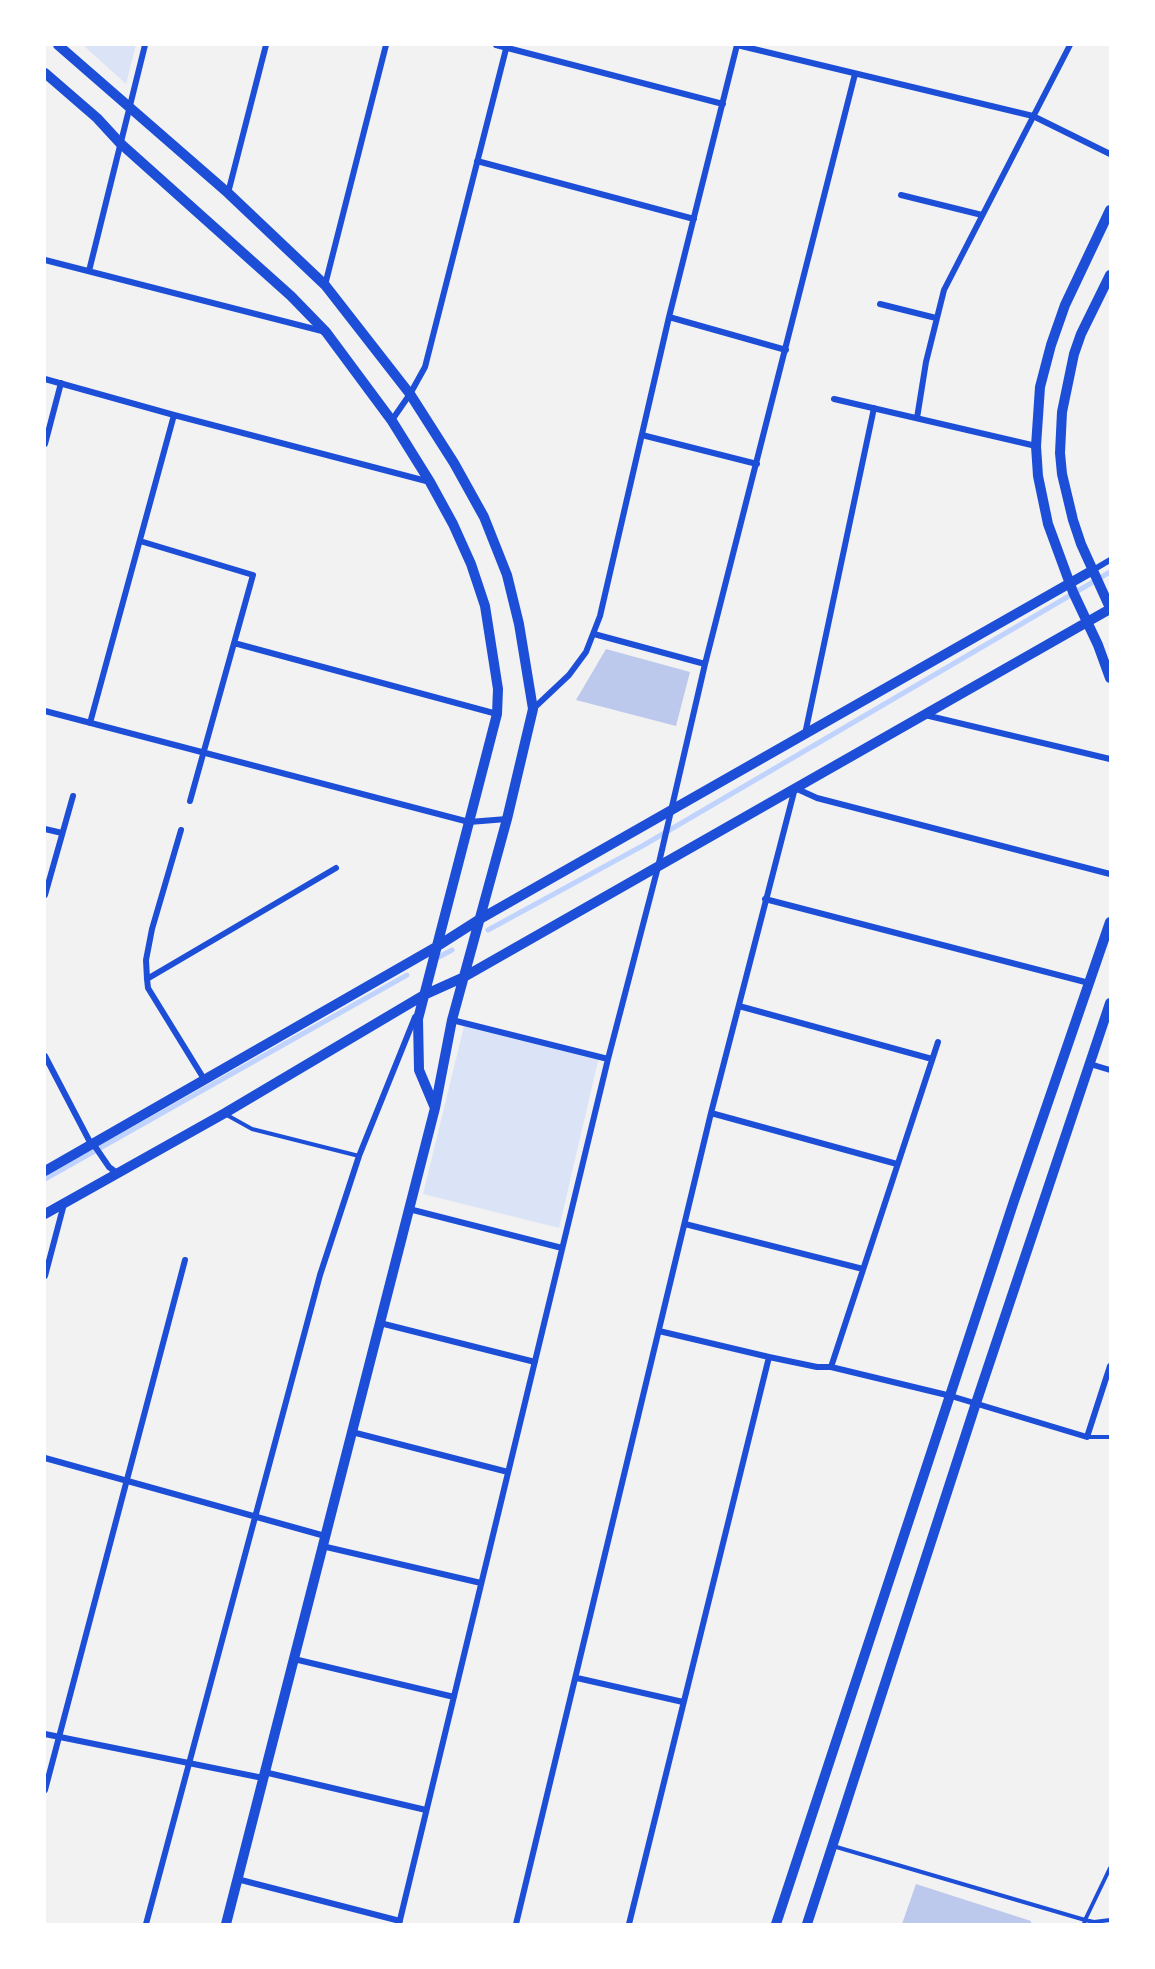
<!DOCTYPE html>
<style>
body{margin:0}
#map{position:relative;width:1155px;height:1969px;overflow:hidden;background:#f2f2f2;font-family:"IBM Plex Sans",sans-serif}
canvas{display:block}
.frame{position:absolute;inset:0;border:46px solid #fff;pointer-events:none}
</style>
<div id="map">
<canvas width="1155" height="1969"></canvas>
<div class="frame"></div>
</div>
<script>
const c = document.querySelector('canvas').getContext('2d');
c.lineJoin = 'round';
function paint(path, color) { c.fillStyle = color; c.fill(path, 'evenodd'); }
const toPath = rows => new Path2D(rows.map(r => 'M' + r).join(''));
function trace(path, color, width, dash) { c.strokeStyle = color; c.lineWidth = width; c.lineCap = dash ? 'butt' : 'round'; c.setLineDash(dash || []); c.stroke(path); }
paint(toPath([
 [83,45,136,45,126,84],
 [464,1026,599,1057,559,1228,423,1194]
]), '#dbe4f7');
trace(toPath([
 [488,930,644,845,1110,572],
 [439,957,452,950],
 [45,1179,407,975]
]), '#bfd3fe', 5);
paint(toPath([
 [606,649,690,672,676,726,576,700],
 [916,1884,1031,1921,1031,1924,902,1924]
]), '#bdc9ec');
trace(toPath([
 [225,1114,252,1129,359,1156],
 [1087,1437,1110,1437],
 [833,1846,1085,1920,1110,1868],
 [1084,1924,1085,1920,1094,1922,1110,1920]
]), '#1d4ed8', 4);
trace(toPath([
 [496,45,723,104],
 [737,45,1033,116,1110,154],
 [477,161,694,219],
 [228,193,266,45],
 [901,195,982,215],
 [45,260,322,331],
 [89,271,145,45],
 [325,285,386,45],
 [880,304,936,318],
 [669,317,786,350],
 [45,379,174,415,430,482],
 [834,399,1036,446],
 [917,418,926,362,944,290,1070,45],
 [392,420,410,394,425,367,507,45],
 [642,435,757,464],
 [45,444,61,383],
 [140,541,253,575,190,801],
 [1093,570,1110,560],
 [594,634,705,664],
 [234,643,497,714],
 [534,708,569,675,586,652,600,616,669,317,737,45],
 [45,711,469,822,507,819],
 [925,715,1110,759],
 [90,723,174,415],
 [805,734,874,408],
 [45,829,62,833],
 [181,830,152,929,146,960,147,979,148,988,204,1079],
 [45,895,73,796],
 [765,899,1089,983],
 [147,979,336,868],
 [739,1006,932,1059],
 [452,1020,608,1059],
 [45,1056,91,1144,96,1148,109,1167,117,1173],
 [1090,1064,1110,1070],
 [711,1113,897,1164],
 [409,1209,562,1248],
 [685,1224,863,1269],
 [45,1276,64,1204],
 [380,1323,535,1362],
 [659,1331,769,1357,817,1367,831,1367,951,1396,1087,1437,1110,1366],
 [831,1367,938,1042],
 [352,1432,508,1472],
 [45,1458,325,1536],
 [322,1546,481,1583],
 [294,1659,454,1697],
 [577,1678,683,1702],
 [45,1734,263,1778],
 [264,1772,426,1810],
 [45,1790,185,1260],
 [237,1879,400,1921],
 [146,1924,320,1275,359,1156,415,1017],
 [399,1924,608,1059,658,867,705,664,855,74],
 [516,1924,711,1113,795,788,817,798,1110,874],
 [629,1924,769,1357]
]), '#1d4ed8', 6);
trace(toPath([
 [58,45,228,193,325,285,410,394,454,463,484,517,507,575,519,624,533,709,507,819,452,1020,435,1108,226,1924],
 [45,73,97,118,120,143,291,296,326,332,392,421,430,482,453,524,471,564,485,606,498,689,497,714,418,1019,419,1070,435,1108],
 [1110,210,1065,305,1051,345,1040,387,1036,446,1038,476,1048,524,1073,592,1098,645,1110,678],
 [1110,275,1081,334,1074,354,1062,412,1060,453,1062,474,1073,520,1081,544,1110,608],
 [45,1171,436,947,480,919,1093,570],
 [45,1214,225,1113,424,995,464,977,1110,609],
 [776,1924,1014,1201,1110,922],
 [807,1924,976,1403,1110,1003]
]), '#1d4ed8', 10);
</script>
